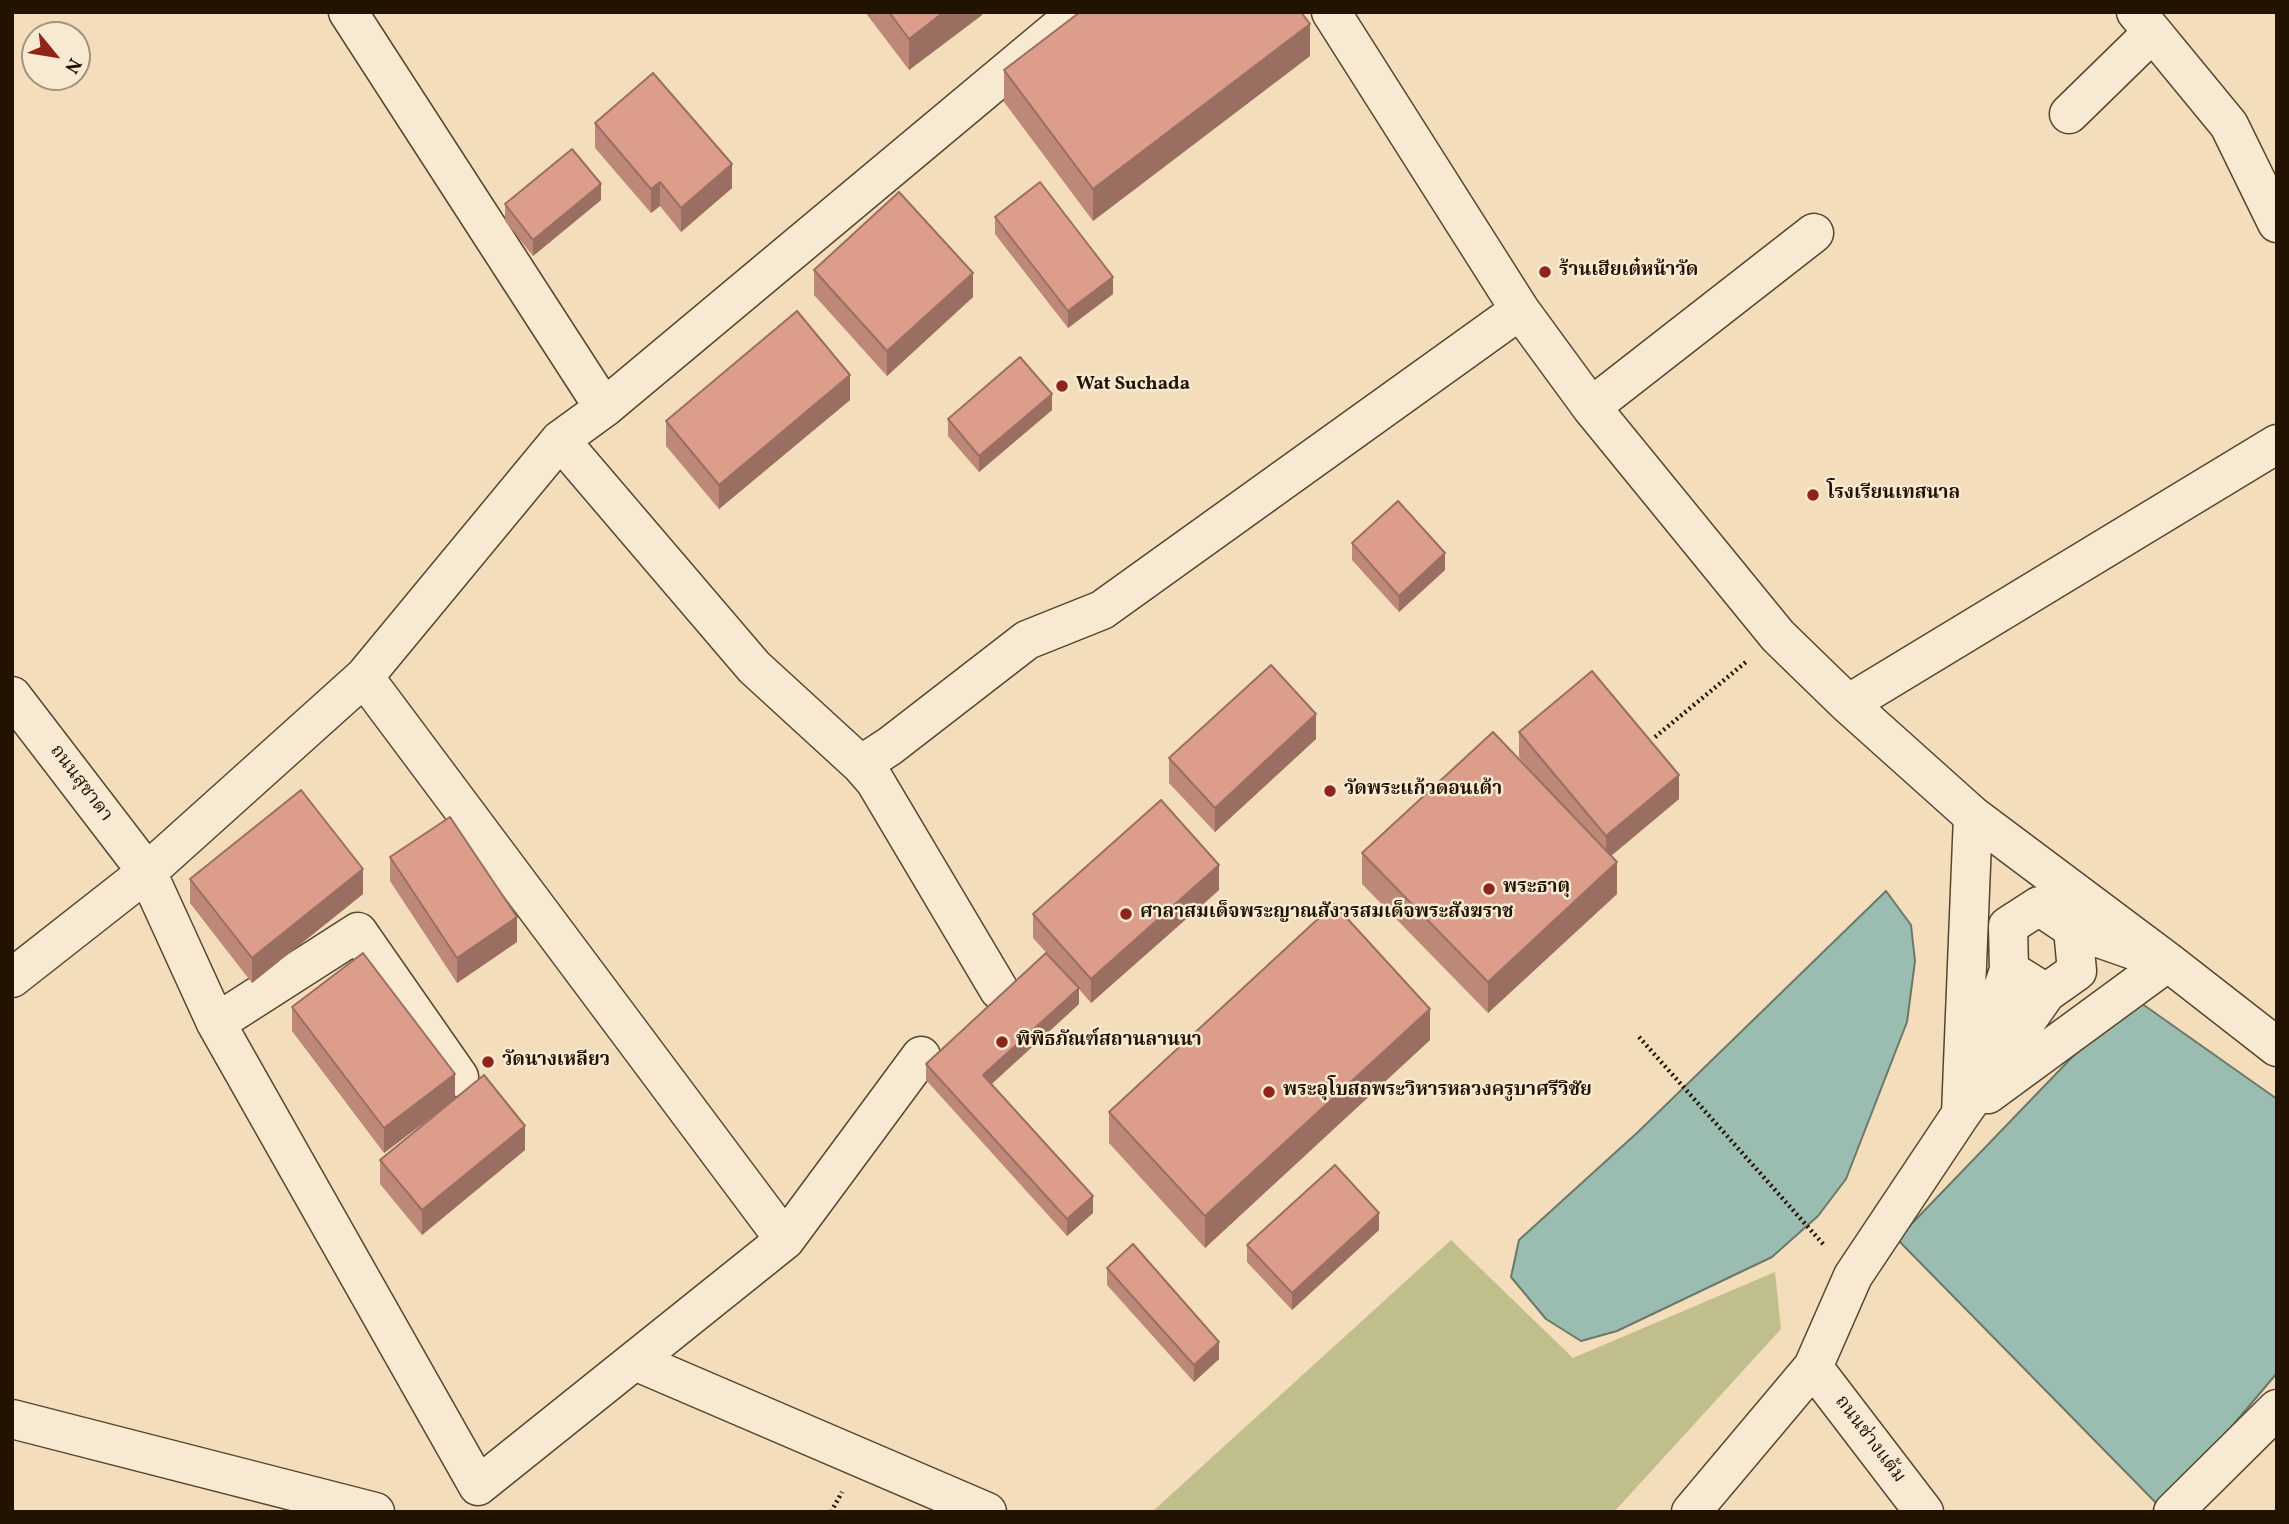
<!DOCTYPE html>
<meta charset="utf-8">
<style>
body{margin:0}
#map{position:relative;width:2289px;height:1524px;overflow:hidden;background:#f3ddba;font-family:Vollkorn,serif}
canvas{display:block}
.frame{position:absolute;inset:0;border:14px solid #221300;pointer-events:none}
.north{position:absolute;left:21px;top:21px;width:70px;height:70px;box-sizing:border-box;background:#f7e9d2;border:2px solid #a2937e;border-radius:50%;rotate:120deg;font-size:19px;font-weight:700;line-height:28px;text-align:center;color:#221300}
.north::after{content:'';display:block;margin:auto;width:24px;height:32px;background:#8f2418;clip-path:polygon(50% 0,100% 100%,50% 72%,0 100%)}
</style>
<div id="map">
<canvas width="2289" height="1524"></canvas>
<div class="frame"></div>
<div class="north">N</div>
</div>
<script>
const c = document.querySelector('canvas').getContext('2d');
c.lineJoin = 'round';
function paint(path, color) { c.fillStyle = color; c.fill(path, 'evenodd'); }
const toPath = rows => new Path2D(rows.map(r => 'M' + r).join(''));
function trace(path, color, width, dash) { c.strokeStyle = color; c.lineWidth = width; c.lineCap = dash ? 'butt' : 'round'; c.setLineDash(dash || []); c.stroke(path); }
function write(font, color, halo, rows, align = 'center') {
  c.font = font + ' Vollkorn,"Noto Serif Thai",serif'; c.lineWidth = 5; c.setLineDash([]); c.textBaseline = 'middle'; c.strokeStyle = halo; c.fillStyle = color; for (const [text, x, y, turn = 0] of rows) {
    c.save(); c.translate(x, y); c.rotate((+turn || 0) * Math.PI / 180); c.textAlign = isNaN(turn) ? turn : align; if (halo) c.strokeText(text, 0, 0); c.fillText(text, 0, 0); c.restore();
  }
}
paint(toPath([
 [1451,1240,1573,1358,1775,1272,1781,1329,1614,1512,1159,1512,1154,1510]
]), '#c0bf8c');
const water = toPath([
 [1886,891,1911,925,1915,961,1907,1022,1846,1179,1818,1216,1772,1257,1617,1331,1581,1341,1546,1319,1511,1277,1519,1240,1638,1132,1886,891],
 [2131,996,2277,1099,2277,1373,2162,1509,1897,1239,2131,996]
]);
paint(water, '#9bbcb0');
trace(water, '#6b786a', 2);
const minor = toPath([
 [348,12,604,408],
 [1331,12,1520,310,1591,407,1778,636,1848,704,1973,816,2168,962,2277,1047],
 [2136,12,2229,125,2277,223],
 [2069,114,2152,33],
 [1591,407,1814,233],
 [560,440,754,667,861,765,875,781,999,990],
 [364,677,785,1240],
 [12,696,147,872,216,1023,478,1486,785,1240,921,1056],
 [1848,704,2277,444],
 [861,765,890,746,1027,640,1102,610,1520,310],
 [2073,929,2077,971,2046,993,2009,970,2008,926,2039,906,2073,929,2133,950],
 [12,978,147,872,364,677,560,440,604,408,1078,12],
 [216,1023,358,932,459,1077],
 [1975,1072,2009,970],
 [1988,1094,2168,962],
 [1961,1114,1973,816],
 [635,1361,987,1512],
 [1813,1367,1924,1512],
 [12,1419,375,1512],
 [1691,1512,1813,1367,1853,1276,1961,1114,2046,993],
 [2173,1512,2277,1409]
]);
trace(minor, '#56462e', 41);
trace(toPath([
 [1655,737,1746,662],
 [1639,1037,1824,1245],
 [831,1512,842,1492]
]), '#221300', 4.5, [2, 3.5]);
trace(minor, '#f7e9d2', 38);
paint(toPath([
 [865,12,982,12,982,15,909,70],
 [1310,56,1093,221,1004,102,1004,70],
 [595,123,732,188,681,232,660,206,651,213,595,148],
 [601,200,533,256,505,221,505,204],
 [995,217,1113,294,1068,328,995,234],
 [814,270,973,297,887,376,814,295],
 [850,400,719,509,666,446,666,421],
 [1052,410,979,472,948,436,948,419],
 [1352,543,1445,570,1399,612,1352,560],
 [1519,732,1679,799,1611,856,1617,894,1488,1013,1362,884,1362,853,1537,778,1519,757],
 [1316,739,1215,832,1169,783,1169,758],
 [390,857,517,942,457,983,390,881],
 [190,879,363,894,252,983,190,903],
 [1219,890,1091,1003,1079,989,1079,1004,991,1084,1093,1213,1067,1236,926,1080,926,1064,1052,959,1033,938,1033,914],
 [292,1007,455,1099,384,1153,292,1031],
 [1430,1040,1205,1248,1109,1143,1109,1112],
 [525,1150,422,1235,380,1184,380,1160],
 [1379,1230,1292,1310,1247,1262,1247,1245],
 [1107,1268,1219,1359,1194,1382,1107,1285]
]), '#bd8878');
paint(toPath([
 [944,12,982,12,982,15,909,70,909,39],
 [1310,24,1310,56,1093,221,1093,189],
 [732,164,732,188,681,232,681,208],
 [660,182,660,206,651,213,651,189],
 [601,184,601,200,533,256,533,240],
 [973,273,973,297,887,376,887,351],
 [1113,277,1113,294,1068,328,1068,311],
 [850,375,850,400,719,509,719,485],
 [1052,394,1052,410,979,472,979,456],
 [1445,553,1445,570,1399,612,1399,596],
 [1316,714,1316,739,1215,832,1215,808],
 [1679,775,1679,799,1606,860,1606,836],
 [1617,862,1617,894,1488,1013,1488,982],
 [1219,865,1219,890,1091,1003,1091,979],
 [363,869,363,894,252,983,252,958],
 [517,917,517,942,457,983,457,958],
 [1079,988,1079,1004,983,1092,983,1075],
 [1430,1009,1430,1040,1205,1248,1205,1216],
 [455,1074,455,1099,384,1153,384,1128],
 [525,1126,525,1150,422,1235,422,1210],
 [1093,1196,1093,1213,1067,1236,1067,1219],
 [1379,1213,1379,1230,1292,1310,1292,1293],
 [1219,1342,1219,1359,1194,1382,1194,1365]
]), '#9a6f61');
const building = toPath([
 [889,12,944,12,909,39,889,12],
 [1080,12,1301,12,1310,24,1093,189,1004,70,1080,12],
 [653,73,732,164,681,208,660,182,651,189,595,123,653,73],
 [572,149,601,184,533,240,505,204,572,149],
 [1040,182,1113,277,1068,311,995,217,1040,182],
 [899,192,973,273,887,351,814,270,899,192],
 [797,311,850,375,719,485,666,421,797,311],
 [1020,357,1052,394,979,456,948,419,1020,357],
 [1398,501,1445,553,1399,596,1352,543,1398,501],
 [1271,665,1316,714,1215,808,1169,758,1271,665],
 [1592,671,1679,775,1606,836,1519,732,1592,671],
 [1493,732,1617,862,1488,982,1362,853,1493,732],
 [301,790,363,869,252,958,190,879,301,790],
 [1161,800,1219,865,1091,979,1033,914,1161,800],
 [450,817,517,917,457,958,390,857,450,817],
 [1334,904,1430,1009,1205,1216,1109,1112,1334,904],
 [363,953,455,1074,384,1128,292,1007,363,953],
 [1046,953,1079,988,983,1075,1093,1196,1067,1219,926,1064,1046,953],
 [484,1075,525,1126,422,1210,380,1160,484,1075],
 [1335,1165,1379,1213,1292,1293,1247,1245,1335,1165],
 [1133,1244,1219,1342,1194,1365,1107,1268,1133,1244]
]);
paint(building, '#dc9e8b');
trace(building, '#9a6f61', 2);
for (const [x, y, r, color] of [
 [1545,272,7,"#8f2418"],
 [1062,386,7,"#8f2418"],
 [1813,495,7,"#8f2418"],
 [1330,791,7,"#8f2418"],
 [1489,889,7,"#8f2418"],
 [1126,914,7,"#8f2418"],
 [1002,1042,7,"#8f2418"],
 [488,1062,7,"#8f2418"],
 [1269,1092,7,"#8f2418"]
]) { const dot = new Path2D(); dot.arc(x, y, r, 0, 2 * Math.PI); c.fillStyle = color; c.fill(dot); trace(dot, '#f7e9d2', 2.5); }
write('bold 19px', '#221300', '#f7e9d2', [
 ["ร้านเฮียเต๋หน้าวัด",1559,272],
 ["Wat Suchada",1076,386],
 ["โรงเรียนเทสนาล",1827,495],
 ["วัดพระแก้วดอนเต้า",1344,791],
 ["พระธาตุ",1503,889],
 ["ศาลาสมเด็จพระญาณสังวรสมเด็จพระสังฆราช",1140,914],
 ["พิพิธภัณฑ์สถานลานนา",1016,1042],
 ["วัดนางเหลียว",502,1062],
 ["พระอุโบสถพระวิหารหลวงครูบาศรีวิชัย",1283,1092]
], 'left');
write('19px', '#221300', '#f7e9d2', [
 ["ถนนสุชาดา",80,784,53],
 ["ถนนช่างแต้ม",1869,1440,53]
]);
</script>
